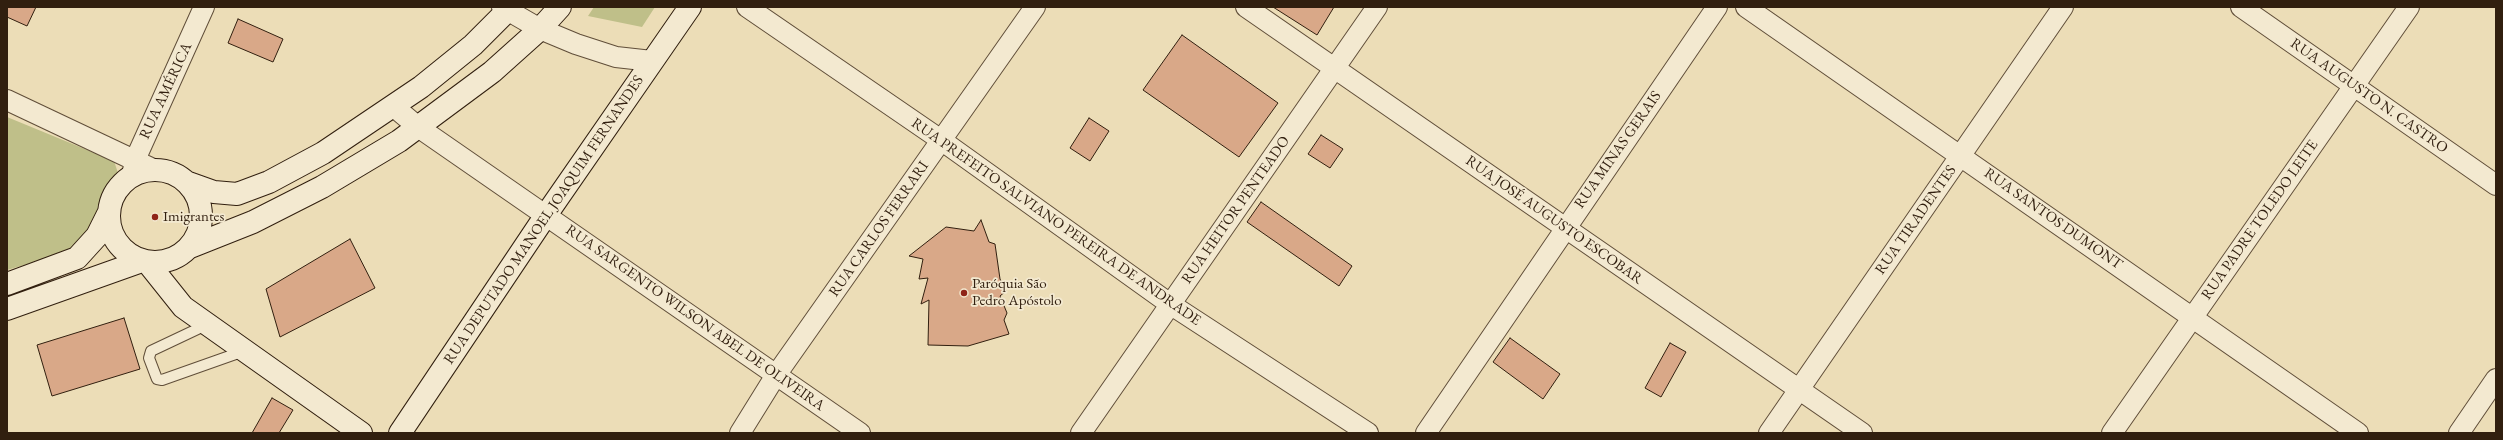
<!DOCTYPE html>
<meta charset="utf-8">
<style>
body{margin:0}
#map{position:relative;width:2503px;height:440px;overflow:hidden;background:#ecddb7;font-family:"EB Garamond",serif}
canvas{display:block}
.frame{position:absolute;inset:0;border:8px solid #311f0f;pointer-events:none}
</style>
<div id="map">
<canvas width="2503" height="440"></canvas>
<div class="frame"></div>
</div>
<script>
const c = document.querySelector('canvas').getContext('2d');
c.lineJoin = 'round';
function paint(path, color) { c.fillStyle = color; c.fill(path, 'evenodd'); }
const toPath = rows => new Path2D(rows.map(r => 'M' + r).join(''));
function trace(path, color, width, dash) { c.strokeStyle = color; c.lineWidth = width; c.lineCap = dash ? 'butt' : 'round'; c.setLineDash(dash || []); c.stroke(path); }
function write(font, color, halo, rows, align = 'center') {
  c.font = font + ' "EB Garamond",serif'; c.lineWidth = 3.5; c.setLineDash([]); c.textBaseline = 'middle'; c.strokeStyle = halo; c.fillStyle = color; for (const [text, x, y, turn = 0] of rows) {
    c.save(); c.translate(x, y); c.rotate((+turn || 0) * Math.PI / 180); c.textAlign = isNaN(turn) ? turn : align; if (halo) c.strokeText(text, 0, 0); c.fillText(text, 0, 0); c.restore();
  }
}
paint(toPath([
 [594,7,655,7,642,27,588,16],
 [7,117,114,161,118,173,86,241,69,252,7,270]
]), '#bfbf89');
const building = toPath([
 [7,7,36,7,27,26,7,17,7,7],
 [1273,7,1334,7,1317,35,1273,7],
 [238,19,283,39,273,62,228,43,238,19],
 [1182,35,1278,103,1239,157,1143,90,1182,35],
 [1089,118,1109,131,1090,161,1070,148,1089,118],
 [1321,135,1343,149,1330,168,1308,154,1321,135],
 [1261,202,1352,266,1339,286,1247,222,1261,202],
 [981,220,989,242,995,244,1000,279,1006,291,1000,296,1007,313,1004,320,1009,334,968,346,928,345,929,300,921,304,928,278,919,279,923,259,909,256,946,227,974,231,981,220],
 [350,239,375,288,280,337,266,289,350,239],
 [124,318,140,369,52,396,37,345,124,318],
 [1510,338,1560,374,1543,399,1493,362,1510,338],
 [1670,343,1686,352,1661,397,1645,388,1670,343],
 [272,398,293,410,279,433,252,433,272,398]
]);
paint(building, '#d9a888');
trace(building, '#311f0f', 1);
const lane = toPath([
 [206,325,151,351,149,358,157,379,162,380,244,351]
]);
const street = toPath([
 [502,7,540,29,576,44,616,57,652,61],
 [747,7,941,140,1170,304,1368,433],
 [1246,7,1862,433],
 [1746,7,2358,433],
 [2241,7,2496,185],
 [7,100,153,169],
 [393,106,418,127,860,433],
 [132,176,135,160,204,7],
 [740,433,776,375,1035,7],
 [1081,433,1377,7],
 [1426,433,1717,7],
 [1769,433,2063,7],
 [2112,433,2409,7],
 [2459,433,2496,379]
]);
const secondary = toPath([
 '109 216a46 46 0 1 1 92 0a46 46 0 1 1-92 0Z',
 [186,182,214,192,237,194,269,182,323,153,421,87,473,45,511,7],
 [190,247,253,222,322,187,399,141,492,72,540,29,560,7],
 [147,262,183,307,361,433],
 [7,284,77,258,97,236,109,212],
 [7,309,142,261],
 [400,433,546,215,690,7]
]);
trace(lane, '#604e39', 12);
trace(street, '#604e39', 22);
trace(secondary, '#311f0f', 24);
trace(lane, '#f3e9d0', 10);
trace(street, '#f3e9d0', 20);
trace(secondary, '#f3e9d0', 22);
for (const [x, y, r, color] of [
 [155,217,4,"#8f2418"],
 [964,293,4,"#8f2418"]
]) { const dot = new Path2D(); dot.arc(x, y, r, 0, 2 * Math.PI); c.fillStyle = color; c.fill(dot); trace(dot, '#f3e9d0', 1.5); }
write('15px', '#311f0f', '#f3e9d0', [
 ["RUA AMÉRICA",166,91,-65],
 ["RUA AUGUSTO N. CASTRO",2369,96,35],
 ["RUA MINAS GERAIS",1618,150,-55],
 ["RUA HEITOR PENTEADO",1236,210,-55],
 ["RUA SANTOS DUMONT",2053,219,35],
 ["RUA DEPUTADO MANOEL JOAQUIM FERNANDES",544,220,-56],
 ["RUA JOSÉ AUGUSTO ESCOBAR",1554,220,35],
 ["RUA TIRADENTES",1916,220,-55],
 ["RUA PADRE TOLEDO LEITE",2260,220,-55],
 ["RUA PREFEITO SALVIANO PEREIRA DE ANDRADE",1056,222,35],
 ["RUA CARLOS FERRARI",879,229,-55],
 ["RUA SARGENTO WILSON ABEL DE OLIVEIRA",695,318,35]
]);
write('15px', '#311f0f', '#f3e9d0', [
 ["Imigrantes",163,217],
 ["Paróquia São",972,284],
 ["Pedro Apóstolo",972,301]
], 'left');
</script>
